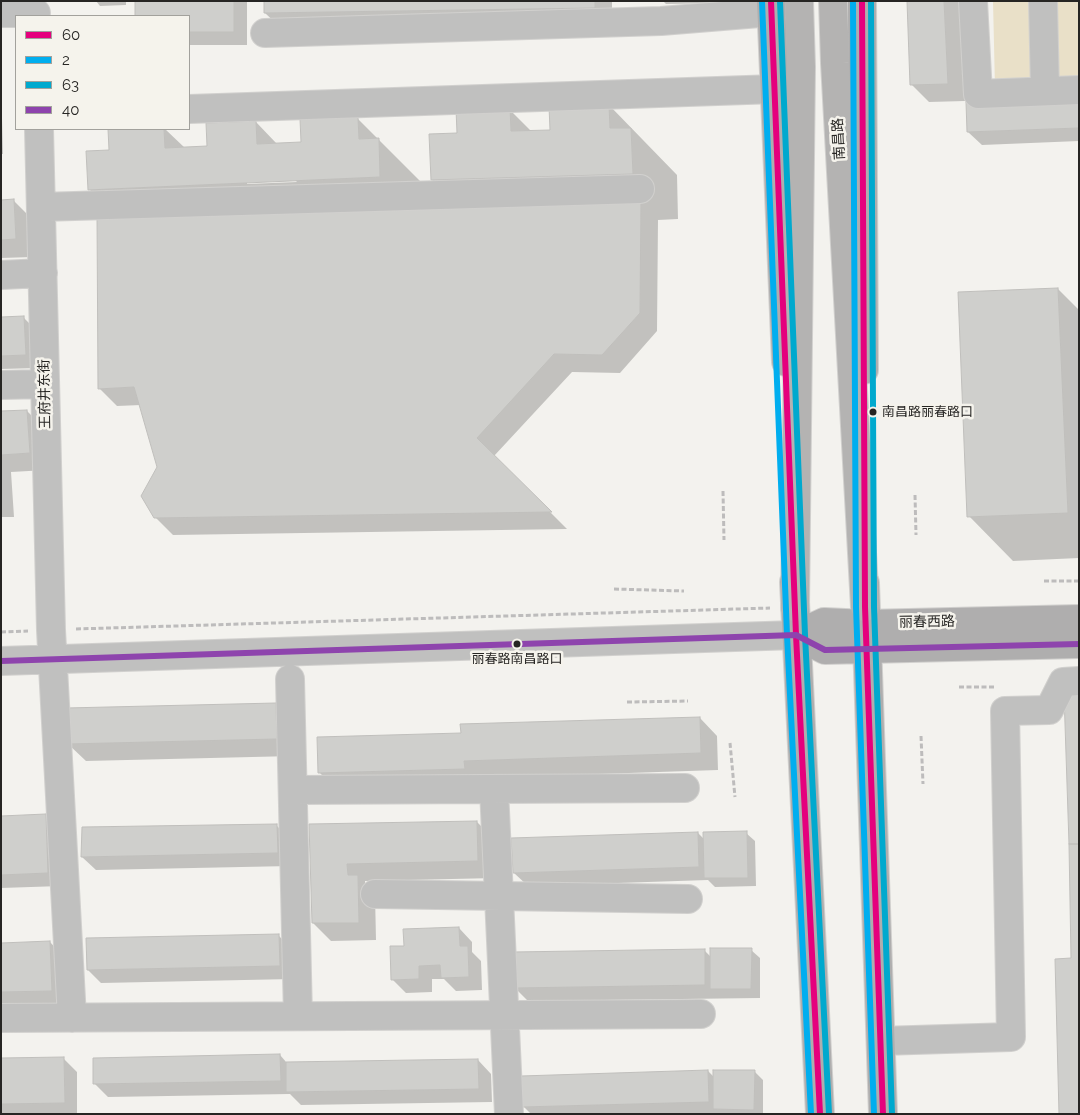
<!DOCTYPE html>
<meta charset="utf-8">
<style>
body{margin:0}
#map{position:relative;width:1080px;height:1115px;overflow:hidden;background:#f3f2ee;font-family:Raleway,sans-serif}
canvas{display:block}
.frame{position:absolute;inset:0;border:2px solid #262523;pointer-events:none}
.legend{position:absolute;left:15px;top:15px;width:175px;height:115px;box-sizing:border-box;background:#f5f3ec;border:1px solid #a2a19c;margin:0;padding:6px 9px;list-style:none;font-size:15px;color:#262523}
.legend li{display:flex;align-items:center;gap:10px;height:25px}
.legend b{width:25px;border:1px solid #a2a19c}
</style>
<div id="map">
<canvas width="1080" height="1115"></canvas>
<div class="frame"></div>
<ul class="legend">
<li><b style="height:6px;background:#e5007d"></b>60</li>
<li><b style="height:6px;background:#00aeef"></b>2</li>
<li><b style="height:6px;background:#00a9ce"></b>63</li>
<li><b style="height:6px;background:#8e44ad"></b>40</li>
</ul>
</div>
<script>
const c = document.querySelector('canvas').getContext('2d');
c.lineJoin = 'round';
function paint(path, color) { c.fillStyle = color; c.fill(path, 'evenodd'); }
const toPath = rows => new Path2D(rows.map(r => 'M' + r).join(''));
function trace(path, color, width, dash) { c.strokeStyle = color; c.lineWidth = width; c.lineCap = dash ? 'butt' : 'round'; c.setLineDash(dash || []); c.stroke(path); }
function write(font, color, halo, rows, align = 'center') {
  c.font = font + ' Raleway,"Noto Sans SC",sans-serif'; c.lineWidth = 5; c.setLineDash([]); c.textBaseline = 'middle'; c.strokeStyle = halo; c.fillStyle = color; for (const [text, x, y, turn = 0] of rows) {
    c.save(); c.translate(x, y); c.rotate((+turn || 0) * Math.PI / 180); c.textAlign = isNaN(turn) ? turn : align; if (halo) c.strokeText(text, 0, 0); c.fillText(text, 0, 0); c.restore();
  }
}
paint(toPath([
 [993,1,1031,1,1033,87,995,88],
 [1056,1,1079,1,1079,84,1058,84]
]), '#e9e0c8');
paint(toPath([
 [96,1,126,1,126,5,100,6],
 [136,1,247,1,247,45,189,45,189,16,136,16],
 [265,1,612,1,612,25,283,30,265,13],
 [663,1,720,1,720,3,666,4],
 [908,1,961,1,965,101,929,102,912,85],
 [1,82,3,154,1,154],
 [1079,99,1079,141,982,145,968,132],
 [609,105,677,175,678,219,658,220,657,331,620,373,572,372,494,456,567,529,173,535,155,517,159,467,141,405,117,406,100,389,115,215,89,189,110,151,109,129,165,129,185,148,209,147,256,122,277,144,302,143,357,118,424,185,459,207,432,180,458,134,509,109,532,132,551,131],
 [295,180,297,182,247,184,247,182],
 [1,201,14,201,31,218,33,257,1,258],
 [1058,289,1079,310,1079,558,1013,561,969,516],
 [23,317,37,331,38,368,1,369,1,318],
 [27,411,45,429,47,470,11,472,14,517,1,517,1,412],
 [275,704,293,722,294,756,86,761,68,744],
 [700,718,717,736,718,770,481,778,337,791,320,773,462,734],
 [45,816,59,829,61,886,1,888,1,817],
 [477,822,495,840,496,878,365,881,365,884,375,894,376,940,331,941,313,923,310,825],
 [277,826,290,839,291,866,96,870,82,857],
 [698,833,705,840,746,833,755,841,756,886,715,887,708,880,528,886,514,873],
 [459,928,472,942,472,952,481,961,482,990,456,991,444,979,432,979,432,992,406,993,392,979,406,947],
 [278,935,292,949,293,979,101,983,88,970],
 [50,942,63,956,65,1004,1,1006,1,944],
 [704,950,711,957,751,950,760,958,760,998,528,1001,515,988],
 [280,1055,287,1063,478,1060,491,1074,492,1102,301,1105,290,1094,108,1097,94,1083],
 [63,1058,77,1072,77,1114,1,1114,1,1059],
 [708,1071,715,1078,754,1071,763,1080,763,1114,531,1114,523,1106]
]), '#0003');
const building = toPath([
 [135,1,234,1,234,32,189,32,189,16,135,16,135,1],
 [264,1,595,1,595,8,264,13,264,1],
 [907,1,944,1,948,84,910,85,907,1],
 [1079,97,1079,128,967,132,966,102,1079,97],
 [609,104,610,128,631,128,633,174,431,180,429,134,457,133,456,109,510,107,511,131,550,130,549,106,609,104],
 [358,117,359,139,379,138,380,177,88,190,86,151,109,150,108,129,164,129,165,148,207,146,206,123,256,121,257,144,301,142,300,119,358,117],
 [14,199,16,239,1,240,1,200,14,199],
 [641,201,640,313,602,355,554,354,477,438,552,512,154,518,141,496,157,467,134,387,98,389,97,214,641,201],
 [1058,288,1068,513,967,517,958,292,1058,288],
 [24,316,26,355,1,356,1,317,24,316],
 [27,410,30,453,1,455,1,411,27,410],
 [1079,693,1079,844,1069,844,1064,694,1079,693],
 [276,703,277,739,67,744,66,708,276,703],
 [700,717,701,753,464,761,465,769,318,773,317,737,461,733,460,724,700,717],
 [46,814,48,873,1,875,1,816,46,814],
 [477,821,478,861,347,864,348,875,358,875,359,923,312,923,309,824,477,821],
 [277,824,278,853,81,857,82,827,277,824],
 [747,831,748,878,704,878,703,832,747,831],
 [698,832,699,867,513,873,511,838,698,832],
 [1069,844,1079,844,1079,1114,1059,1114,1055,959,1071,958,1069,844],
 [459,927,460,946,468,946,469,977,441,978,440,965,419,966,419,979,391,980,390,946,404,946,403,929,459,927],
 [279,934,280,966,87,970,86,938,279,934],
 [50,941,52,991,1,992,1,943,50,941],
 [710,948,752,948,751,989,710,989,710,948],
 [705,949,705,985,514,988,513,952,705,949],
 [280,1054,281,1081,93,1084,93,1058,280,1054],
 [64,1057,65,1103,1,1104,1,1058,64,1057],
 [478,1059,479,1089,286,1092,286,1062,478,1059],
 [708,1070,709,1102,522,1107,521,1076,708,1070],
 [713,1070,755,1070,754,1110,713,1109,713,1070]
]);
paint(building, '#cfcfcc');
trace(building, '#c0bfbc', 1);
const minor = toPath([
 [973,1,978,94,1079,90],
 [1043,1,1045,91],
 [1,13,36,13],
 [265,33,661,21,772,12],
 [189,109,776,89],
 [39,129,51,630,72,1018],
 [41,207,640,189],
 [1,275,43,273],
 [1,385,45,384],
 [1,661,796,635],
 [290,679,298,1016],
 [494,789,509,1114],
 [293,790,685,788],
 [375,894,688,899],
 [1,1018,701,1014],
 [881,1041,1011,1037,1005,711,1049,710,1063,682,1079,681]
]);
const major = toPath([
 [771,1,786,362],
 [862,1,864,370],
 [794,582,820,1114],
 [865,583,883,1114],
 [796,635,825,650,1079,644],
 [796,635,824,622,866,624,1079,619]
]);
const highway = toPath([
 [833,1,835,63,865,607],
 [795,607,801,67,799,1]
]);
trace(minor, '#d1d0ce', 30);
trace(major, '#d1d0ce', 30);
trace(highway, '#d1d0ce', 30);
trace(toPath([
 [723,491,724,540],
 [915,495,916,535],
 [1044,581,1079,581],
 [614,589,684,591],
 [76,629,770,608],
 [1,632,28,631],
 [959,687,996,687],
 [627,702,688,701],
 [921,736,923,784],
 [730,743,735,797]
]), '#bdbcbc', 3, [5, 2.5]);
trace(minor, '#c0c0bf', 28);
trace(major, '#afaeae', 28);
trace(highway, '#b4b3b2', 28);
trace(toPath([
 [771,1,796,635,820,1114],
 [862,1,865,607,883,1114]
]), '#e5007d', 6);
trace(toPath([
 [762,1,787,635,811,1114],
 [853,1,856,607,874,1114]
]), '#00aeef', 6);
trace(toPath([
 [780,1,805,635,829,1114],
 [871,1,874,607,892,1114]
]), '#00a9ce', 6);
trace(toPath([
 [1,661,796,635,825,650,1079,644]
]), '#8e44ad', 6);
for (const [x, y, r, color] of [
 [873,412,4.5,"#262523"],
 [517,644,4.5,"#262523"]
]) { const dot = new Path2D(); dot.arc(x, y, r, 0, 2 * Math.PI); c.fillStyle = color; c.fill(dot); trace(dot, '#f5f3ec', 2); }
write('13px', '#262523', '#f5f3ec', [
 ["南昌路丽春路口",882,412],
 ["丽春路南昌路口",517,659,"center"]
], 'left');
write('14px', '#262523', '#f5f3ec', [
 ["南昌路",839,139,-93],
 ["王府井东街",45,394,-91],
 ["丽春西路",927,622,-1]
]);
</script>
